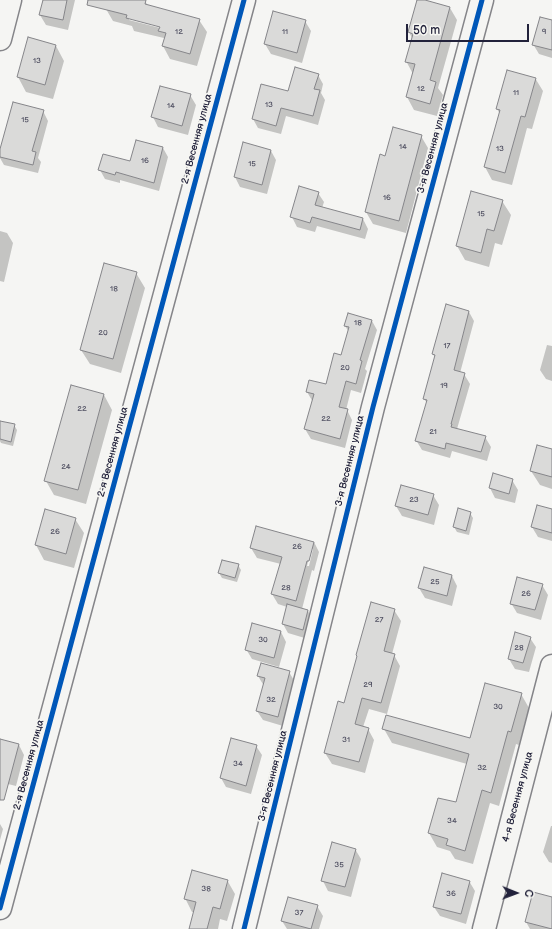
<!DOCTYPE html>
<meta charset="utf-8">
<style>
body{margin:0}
#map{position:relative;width:552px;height:929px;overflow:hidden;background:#f5f5f3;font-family:"Balsamiq Sans",sans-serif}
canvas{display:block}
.north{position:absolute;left:496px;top:873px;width:40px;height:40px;-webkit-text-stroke:3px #f6f6f2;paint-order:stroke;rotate:91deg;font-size:11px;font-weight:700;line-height:16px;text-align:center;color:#22223b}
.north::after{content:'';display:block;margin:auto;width:14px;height:18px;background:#22223b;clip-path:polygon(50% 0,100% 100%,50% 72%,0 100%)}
.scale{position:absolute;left:406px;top:24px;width:123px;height:18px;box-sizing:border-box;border:2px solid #22223b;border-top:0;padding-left:5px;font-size:12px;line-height:14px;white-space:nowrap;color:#22223b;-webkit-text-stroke:3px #f6f6f2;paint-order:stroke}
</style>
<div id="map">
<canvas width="552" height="929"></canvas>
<div class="north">С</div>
<div class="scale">50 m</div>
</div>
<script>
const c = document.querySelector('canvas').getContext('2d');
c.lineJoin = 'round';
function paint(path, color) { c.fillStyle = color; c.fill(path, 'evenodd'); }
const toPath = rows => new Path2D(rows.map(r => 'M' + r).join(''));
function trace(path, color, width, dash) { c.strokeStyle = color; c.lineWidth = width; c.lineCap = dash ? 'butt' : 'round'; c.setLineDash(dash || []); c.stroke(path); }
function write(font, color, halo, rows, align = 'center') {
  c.font = font + ' "Balsamiq Sans",sans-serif'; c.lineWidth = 3.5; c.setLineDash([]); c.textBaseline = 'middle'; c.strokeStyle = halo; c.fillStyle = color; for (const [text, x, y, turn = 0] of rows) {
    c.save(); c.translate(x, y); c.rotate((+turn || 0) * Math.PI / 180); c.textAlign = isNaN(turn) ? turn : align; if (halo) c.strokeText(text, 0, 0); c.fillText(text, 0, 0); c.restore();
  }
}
paint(toPath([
 [44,0,75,0,68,30,46,25,40,15],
 [108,0,142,0,145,1,148,6,199,20,207,32,197,66,170,59,163,46,165,40,164,38,134,31,132,26,113,21,106,9],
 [129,18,165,27,164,29,129,20],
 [418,0,422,0,450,8,457,20,438,88,443,95,437,116,414,110,407,97,413,74,406,61,412,38,409,32],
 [305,21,311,31,302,63,271,54,265,44],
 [552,21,552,58,539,54,533,44],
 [56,46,64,61,53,99,26,92,18,77],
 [318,75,323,84,321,93,325,100,318,125,286,116,281,134,258,128,253,119,289,92],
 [535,78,543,91,532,129,527,128,512,185,492,180,485,167,500,114,497,109],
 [190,95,196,105,188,135,158,127,153,117],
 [43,111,48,121,38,158,41,162,38,173,4,165,0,158,0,153],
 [421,136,428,148,406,233,373,224,366,212,386,157],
 [136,141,163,148,168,157,159,191,120,180,120,183,105,179,100,170,130,163],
 [244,143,271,151,276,160,267,194,240,187,235,177],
 [318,193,324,202,322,208,363,219,368,229,365,239,317,226,315,232,297,227,292,217],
 [502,201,511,215,502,245,495,243,489,267,465,260,457,246],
 [0,231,7,233,13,243,4,282,0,281],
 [136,273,145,288,121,373,90,364,81,350],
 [469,312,474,321,460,373,464,374,470,384,457,429,485,437,491,447,487,461,452,451,450,458,422,450,416,440,427,403,424,399,435,358,433,354],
 [372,321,377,330,365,369,367,371,361,393,351,390,346,410,347,410,352,420,345,448,311,439,305,429,313,402,307,392,327,385,342,356,349,332,345,326],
 [547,345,552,346,552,381,546,379,540,370],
 [104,395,112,410,86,504,54,495,46,481],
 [14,425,17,430,13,446,1,443,0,441,0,432],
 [552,450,552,489,540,485,531,471],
 [512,480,518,490,515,503,495,498,490,488],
 [401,486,433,495,439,505,434,525,402,516,396,506],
 [552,510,552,541,538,537,532,527],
 [470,513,473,518,469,535,457,532,454,527],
 [75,519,84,533,74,568,44,560,36,545],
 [314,542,319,552,314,571,312,570,302,609,308,611,313,621,308,639,288,633,283,624,287,607,278,604,272,594,281,564,257,558,251,548],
 [311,549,313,549,309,566,307,566],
 [238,565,241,570,237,582,222,578,219,573],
 [452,576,457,586,452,606,425,598,419,588],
 [542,585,548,595,541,620,517,613,511,603],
 [394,610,401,621,392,654,394,655,400,666,387,714,369,709,363,727,368,729,374,740,365,773,332,764,325,753,345,704],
 [253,624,281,632,286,642,279,667,252,659,246,649],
 [530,638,536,647,529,672,515,669,509,659],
 [289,672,295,682,283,726,263,720,257,711,264,686,258,676],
 [521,694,529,708,519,745,516,744,499,806,490,803,473,864,455,859,450,851,437,847,429,833,456,804,467,764,392,743,384,729,471,740],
 [0,740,19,745,24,755,16,786,0,782],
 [256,746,262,755,251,794,226,787,221,778],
 [0,824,3,829,0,840],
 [551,826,552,826,552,863,549,862,543,852],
 [355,849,361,859,351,897,328,891,323,881],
 [227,880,235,894,227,921,220,919,218,929,190,929,194,912,192,912,185,898],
 [469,881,475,891,466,924,440,916,434,907],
 [552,898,552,929,530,929,526,922],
 [317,906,323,916,319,929,287,929,282,921]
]), '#0003');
const building = toPath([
 [43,0,67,0,63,20,39,15,43,0],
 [88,0,146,0,145,4,200,19,190,54,162,46,166,33,158,31,160,27,126,18,127,15,87,5,88,0],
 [417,0,425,0,450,7,430,80,436,82,430,104,406,97,415,64,405,62,413,34,408,32,417,0],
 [273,11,306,20,297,53,264,44,273,11],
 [540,17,552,20,552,50,532,45,540,17],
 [28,37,56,45,45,85,17,77,28,37],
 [295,67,319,74,314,89,320,90,313,116,281,108,276,126,252,119,261,84,288,91,295,67],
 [507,70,536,78,525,117,521,116,505,173,484,167,500,110,496,109,507,70],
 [160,86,191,94,182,126,151,117,160,86],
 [13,102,44,110,32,151,36,152,33,165,0,157,0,149,13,102],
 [393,127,422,135,399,221,365,212,380,154,385,156,393,127],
 [136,140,163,147,154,183,116,172,115,175,98,170,103,154,130,161,136,140],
 [243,142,271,150,262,185,234,177,243,142],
 [299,186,319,192,315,205,363,218,360,230,312,217,310,223,290,217,299,186],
 [471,191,503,200,494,231,487,229,481,253,456,246,471,191],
 [104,263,137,272,113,359,80,350,104,263],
 [446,304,469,311,454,370,465,373,451,424,452,424,451,427,486,436,481,452,446,443,445,449,415,441,427,400,423,399,435,355,432,354,446,304],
 [348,313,372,320,360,360,362,361,356,384,346,381,339,407,348,409,340,439,304,429,314,394,306,392,309,380,326,384,334,353,341,355,349,327,344,326,348,313],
 [71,385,104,394,78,490,44,481,71,385],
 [0,421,15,424,11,442,0,439,0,421],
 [537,445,552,449,552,477,530,471,537,445],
 [493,473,513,479,509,494,489,488,493,473],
 [401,485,434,494,428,515,395,506,401,485],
 [537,505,552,509,552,533,531,527,537,505],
 [458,508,471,512,466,531,453,527,458,508],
 [45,509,76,518,66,554,35,545,45,509],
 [256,526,314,542,309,561,307,561,296,601,271,594,282,557,250,548,256,526],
 [222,560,239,564,235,578,218,573,222,560],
 [424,567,452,575,447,596,418,588,424,567],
 [517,577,543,584,535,610,510,604,517,577],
 [371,602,395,609,384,651,395,654,381,703,362,698,355,724,369,728,359,762,324,753,338,701,344,703,357,656,356,655,371,602],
 [287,604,308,610,303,630,282,624,287,604],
 [252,623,281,631,274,658,245,650,252,623],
 [515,632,531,637,523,663,508,659,515,632],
 [261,663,290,671,278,717,256,711,265,678,257,676,261,663],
 [485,683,522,693,511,732,508,731,491,793,482,790,465,851,446,845,448,839,428,833,438,798,456,802,469,754,382,729,386,715,470,738,485,683],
 [231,738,257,745,246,786,220,778,231,738],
 [0,739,19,744,4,800,0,800,0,739],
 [332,842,356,849,345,887,321,881,332,842],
 [192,870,228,880,220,909,213,907,207,929,189,929,196,902,184,899,192,870],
 [442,873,470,881,461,914,433,907,442,873],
 [533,892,552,897,552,929,525,922,533,892],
 [288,897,318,905,311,929,281,921,288,897]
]);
paint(building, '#dadad9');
trace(building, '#858589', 1);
const minor = toPath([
 [0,39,10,0],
 [0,908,244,0],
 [244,929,373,407,482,0],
 [484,929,552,666]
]);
trace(minor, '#858589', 25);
trace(minor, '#f5f5f3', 22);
trace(toPath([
 [0,908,244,0],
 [244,929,373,407,482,0]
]), '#0057b8', 5);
write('8px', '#505062', null, [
 ["12",179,32],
 ["11",285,32],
 ["9",544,32],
 ["13",37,61],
 ["12",421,89],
 ["11",516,93],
 ["13",269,105],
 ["14",171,106],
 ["15",25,120],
 ["14",403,147],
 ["13",500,149],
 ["16",145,161],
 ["15",252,164],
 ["16",387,198],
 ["15",481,214],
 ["18",114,289],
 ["18",358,323],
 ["20",103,333],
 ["17",447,346],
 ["20",345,368],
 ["19",444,386],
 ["22",82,409],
 ["22",326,419],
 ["21",433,432],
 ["24",66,467],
 ["23",414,500],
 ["26",55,532],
 ["26",297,547],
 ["25",435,582],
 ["28",286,588],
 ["26",526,594],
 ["27",379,620],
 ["30",263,640],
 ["28",519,648],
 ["29",368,685],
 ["32",271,700],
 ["30",498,707],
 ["31",346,740],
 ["34",238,764],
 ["32",482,768],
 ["34",452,821],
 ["35",339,865],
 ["38",206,889],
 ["36",451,894],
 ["37",299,913]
]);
write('10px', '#22223b', '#f6f6f2', [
 ["2-я Весенняя улица",197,139,-75],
 ["3-я Весенняя улица",433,148,-75],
 ["2-я Весенняя улица",113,452,-75],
 ["3-я Весенняя улица",350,461,-76],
 ["2-я Весенняя улица",29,765,-75],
 ["3-я Весенняя улица",273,776,-76],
 ["4-я Весенняя улица",518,797,-75]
]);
</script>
